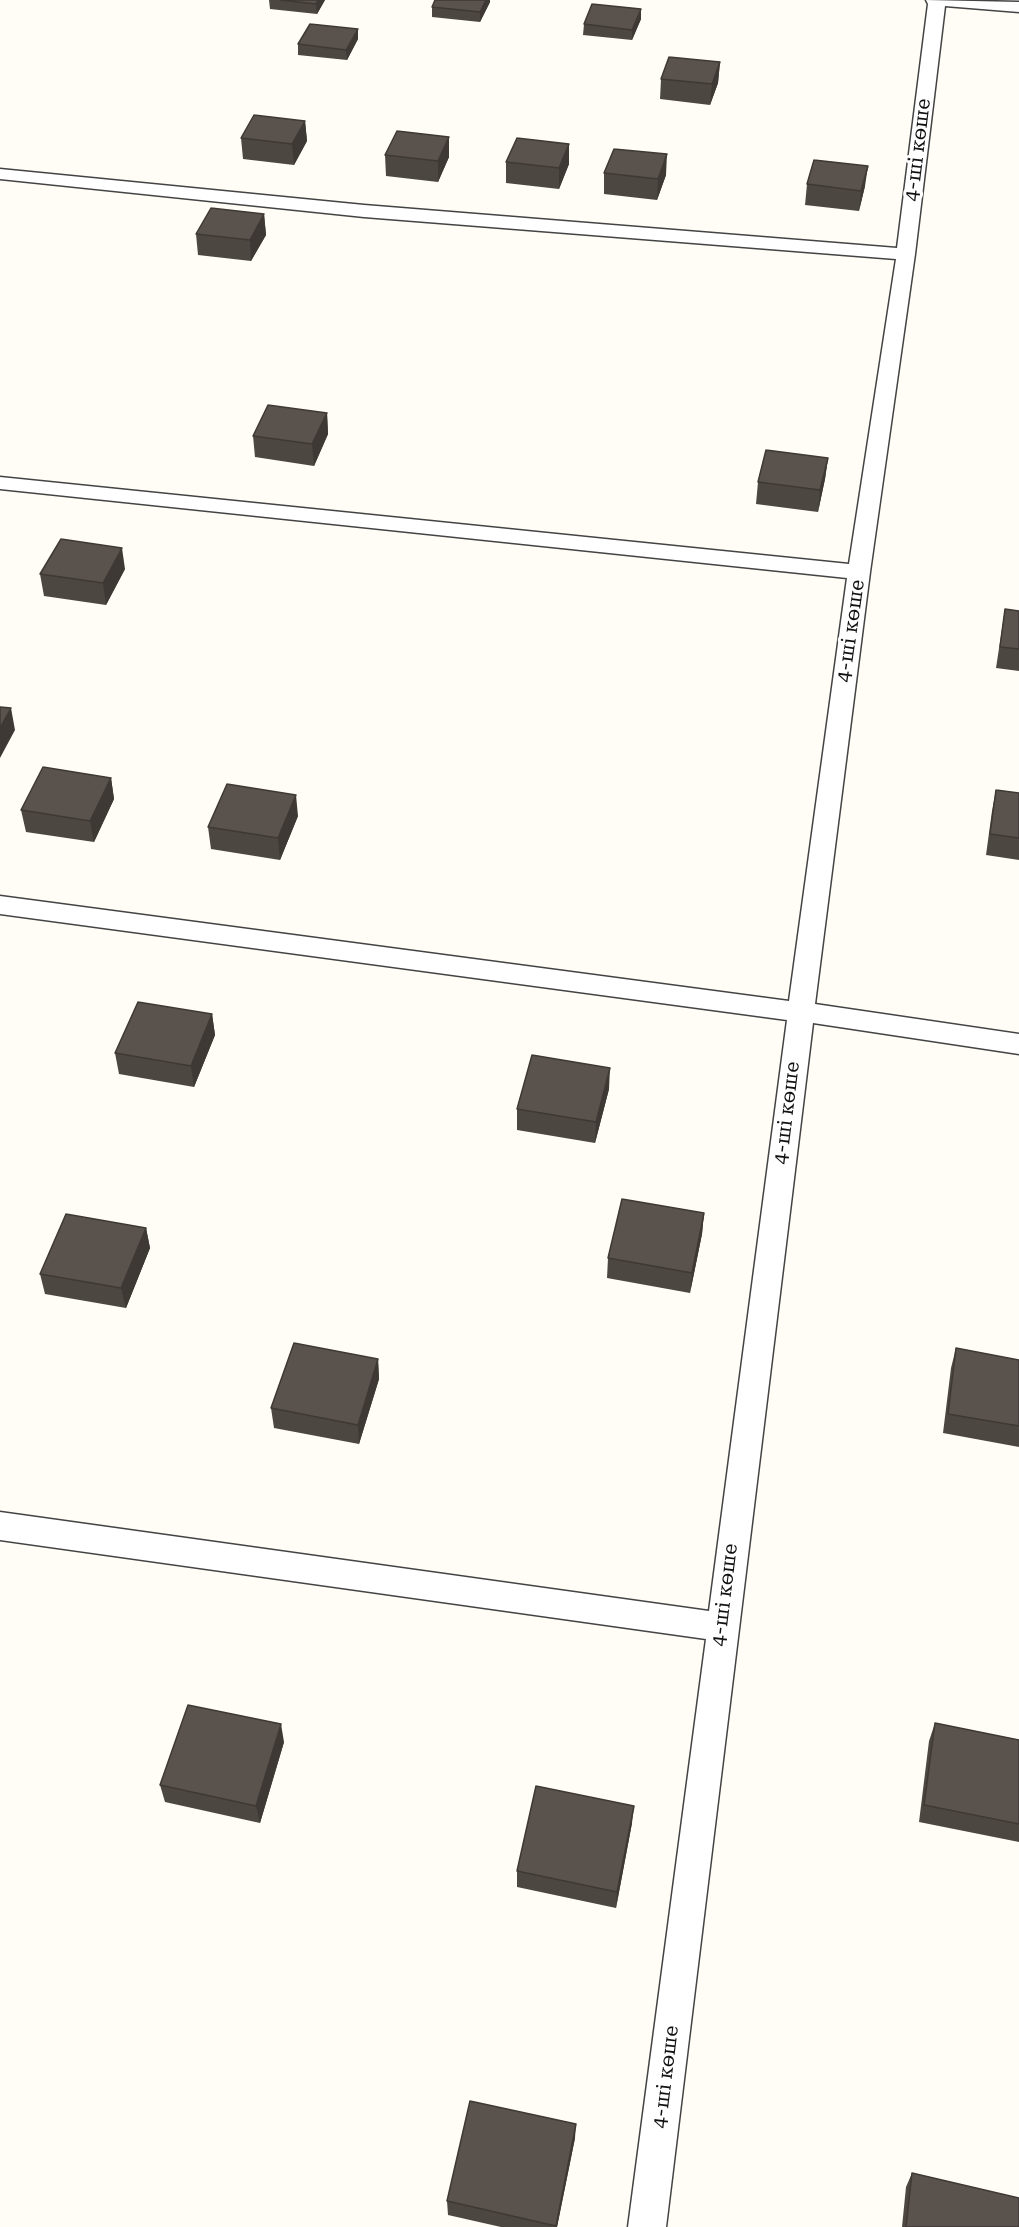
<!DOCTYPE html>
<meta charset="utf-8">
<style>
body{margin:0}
canvas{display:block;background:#fffdf5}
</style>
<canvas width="1019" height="2227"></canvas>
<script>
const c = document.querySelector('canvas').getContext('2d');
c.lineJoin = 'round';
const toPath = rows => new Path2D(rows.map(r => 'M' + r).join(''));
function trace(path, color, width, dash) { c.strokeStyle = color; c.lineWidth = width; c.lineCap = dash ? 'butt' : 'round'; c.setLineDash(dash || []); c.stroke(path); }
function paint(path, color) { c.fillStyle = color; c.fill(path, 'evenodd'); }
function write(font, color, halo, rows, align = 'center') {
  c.font = font + ' "Roboto Serif",serif'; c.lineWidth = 6; c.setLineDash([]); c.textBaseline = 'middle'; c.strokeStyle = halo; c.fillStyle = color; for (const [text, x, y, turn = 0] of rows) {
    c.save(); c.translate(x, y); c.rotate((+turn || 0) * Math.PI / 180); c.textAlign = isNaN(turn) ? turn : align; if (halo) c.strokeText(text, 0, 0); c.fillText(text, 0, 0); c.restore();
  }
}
const lane = toPath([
 [926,0,1019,2,1019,12,945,6,915,254,870,572,815,1004,1019,1034,1019,1054,813,1023,666,2227,628,2227,706,1639,0,1540,0,1512,709,1611,787,1020,0,914,0,896,789,1001,847,578,0,489,0,477,849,564,896,259,364,217,0,179,0,169,364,205,897,248,928,4,926,0]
]);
trace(lane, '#444', 3);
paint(lane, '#fff');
paint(toPath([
 [269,0,325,0,317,14,270,9],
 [490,2,480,22,432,17,432,7],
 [641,19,632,40,583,35,584,24],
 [358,39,347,60,298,55,298,44],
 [720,62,718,83,710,105,660,99,661,79],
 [305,121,307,141,294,165,243,159,241,138],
 [449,137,449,157,438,182,386,176,385,155],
 [506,162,569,164,559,189,506,183],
 [604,173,666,175,657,200,604,194],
 [807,184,865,186,859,211,805,205],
 [264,214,266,235,251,261,198,255,196,234],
 [327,413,328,434,314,466,255,457,253,436],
 [828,458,825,479,818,512,756,504,758,482],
 [125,569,106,605,44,596,40,574],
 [1005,609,1019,611,1019,671,996,668],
 [111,778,114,799,94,842,26,832,21,810],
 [996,790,1019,793,1019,860,986,855,992,811],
 [298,816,280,860,211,849,208,827],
 [212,1014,215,1035,194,1087,119,1074,115,1053],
 [609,1089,595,1143,517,1130,517,1109],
 [704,1213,702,1234,690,1293,607,1278,608,1258],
 [146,1228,150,1248,126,1308,45,1294,40,1274],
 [956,1348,1019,1360,1019,1447,943,1433,951,1368],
 [378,1359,379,1379,359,1444,274,1428,271,1408],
 [935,1723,1019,1740,1019,1842,919,1822,929,1741],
 [284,1742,260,1823,165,1802,160,1785],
 [632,1823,616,1908,517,1887,517,1871],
 [575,2138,557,2227,501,2227,448,2215,447,2201],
 [912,2173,1019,2227,902,2227,906,2187]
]), '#4d4742');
paint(toPath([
 [318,0,325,0,317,14,316,4],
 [486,0,490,0,490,2,480,22,480,12],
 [641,9,641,19,632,40,632,30],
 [358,29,358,39,347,60,346,50],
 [720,62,718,83,710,105,712,84],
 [305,121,307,141,294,165,292,144],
 [449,137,449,157,438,182,438,161],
 [569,144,569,164,559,189,559,168],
 [667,154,666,175,657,200,658,179],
 [868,166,865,186,859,211,861,191],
 [264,214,266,235,251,261,250,240],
 [327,413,328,434,314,466,312,444],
 [828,458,825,479,818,512,820,490],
 [122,548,125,569,106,605,103,583],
 [11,708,15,730,0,758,0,728],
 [111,778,114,799,94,842,90,821],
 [296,795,298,816,280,860,278,838],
 [212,1014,215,1035,194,1087,191,1066],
 [610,1068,609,1089,595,1143,596,1122],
 [704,1213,702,1234,690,1293,692,1273],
 [146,1228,150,1248,126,1308,121,1288],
 [378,1359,379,1379,359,1444,358,1425],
 [281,1724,284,1742,260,1823,256,1806],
 [634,1806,632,1823,616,1908,617,1892],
 [576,2124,575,2138,557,2227,556,2227]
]), '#3f3936');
const building = toPath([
 [280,0,318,0,316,4,280,0],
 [435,0,486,0,480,12,432,7,435,0],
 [592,4,641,9,632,30,584,24,592,4],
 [310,24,358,29,346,50,298,44,310,24],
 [669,57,720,62,712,84,661,79,669,57],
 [254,115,305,121,292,144,241,138,254,115],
 [397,131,449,137,438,161,385,155,397,131],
 [517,138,569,144,559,168,506,162,517,138],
 [614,149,667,154,658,179,604,173,614,149],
 [814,160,868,166,861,191,807,184,814,160],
 [211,208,264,214,250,240,196,234,211,208],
 [268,405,327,413,312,444,253,436,268,405],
 [766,450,828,458,820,490,758,482,766,450],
 [61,539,122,548,103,583,40,574,61,539],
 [1005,609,1019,611,1019,649,1000,647,1005,609],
 [0,707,11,708,0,728,0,707],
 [43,767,111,778,90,821,21,810,43,767],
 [227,784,296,795,278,838,208,827,227,784],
 [996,790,1019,793,1019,838,990,834,996,790],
 [138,1002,212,1014,191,1066,115,1053,138,1002],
 [532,1055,610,1068,596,1122,517,1109,532,1055],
 [622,1199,704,1213,692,1273,608,1258,622,1199],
 [66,1214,146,1228,121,1288,40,1274,66,1214],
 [294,1343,378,1359,358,1425,271,1408,294,1343],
 [956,1348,1019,1360,1019,1426,948,1414,956,1348],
 [188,1705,281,1724,256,1806,160,1785,188,1705],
 [935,1723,1019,1740,1019,1824,924,1805,935,1723],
 [536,1786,634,1806,617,1892,517,1871,536,1786],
 [470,2101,576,2124,556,2226,447,2201,470,2101],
 [912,2173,1019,2198,1019,2227,906,2227,912,2173]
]);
paint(building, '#5a524d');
trace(building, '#3f3936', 1.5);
write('20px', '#111', '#fff', [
 ["4-ші көше",918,150,-83],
 ["4-ші көше",851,631,-82],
 ["4-ші көше",787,1113,-83],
 ["4-ші көше",725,1595,-83],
 ["4-ші көше",666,2077,-83]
]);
</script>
